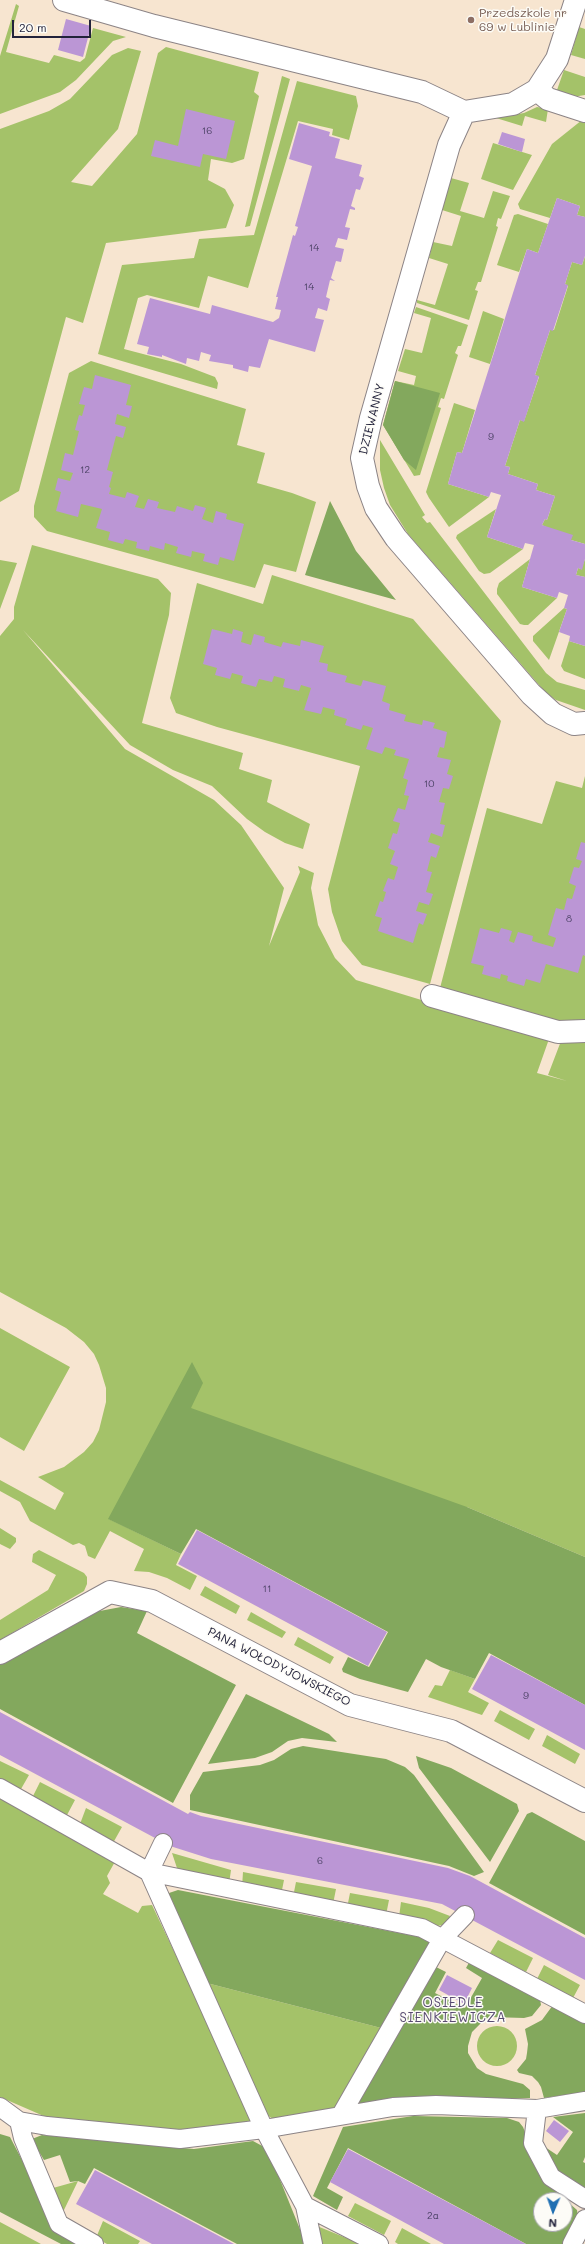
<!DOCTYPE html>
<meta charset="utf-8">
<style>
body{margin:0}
#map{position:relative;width:585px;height:2244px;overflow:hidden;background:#f7e5d0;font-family:Mali,sans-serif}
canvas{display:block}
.north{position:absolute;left:533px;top:2192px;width:40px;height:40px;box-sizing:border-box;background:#fdfcf7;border:1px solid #a5a5ac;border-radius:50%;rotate:182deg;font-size:11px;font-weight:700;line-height:16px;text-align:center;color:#22223b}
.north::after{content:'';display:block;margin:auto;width:14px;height:18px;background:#1f6fb2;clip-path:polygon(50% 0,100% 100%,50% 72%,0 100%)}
.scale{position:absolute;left:12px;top:20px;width:79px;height:18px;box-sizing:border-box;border:2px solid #22223b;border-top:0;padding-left:5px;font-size:12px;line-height:14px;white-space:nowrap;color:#22223b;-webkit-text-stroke:3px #fdfcf7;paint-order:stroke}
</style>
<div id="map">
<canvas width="585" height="2244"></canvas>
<div class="north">N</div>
<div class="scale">20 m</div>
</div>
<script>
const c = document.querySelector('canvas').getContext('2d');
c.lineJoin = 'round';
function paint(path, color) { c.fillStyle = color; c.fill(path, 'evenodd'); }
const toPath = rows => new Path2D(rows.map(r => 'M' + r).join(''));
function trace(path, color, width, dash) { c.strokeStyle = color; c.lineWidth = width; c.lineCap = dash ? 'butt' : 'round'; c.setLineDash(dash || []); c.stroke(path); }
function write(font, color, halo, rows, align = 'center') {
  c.font = font + ' Mali,sans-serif'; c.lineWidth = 3; c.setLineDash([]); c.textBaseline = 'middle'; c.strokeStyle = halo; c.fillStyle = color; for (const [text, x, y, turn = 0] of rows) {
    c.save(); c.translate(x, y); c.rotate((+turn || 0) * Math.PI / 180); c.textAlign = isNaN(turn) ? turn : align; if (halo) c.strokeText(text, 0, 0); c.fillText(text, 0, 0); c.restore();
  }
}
paint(toPath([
 [16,4,19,6,6,52,49,63,54,55,80,62,85,58,93,28,126,37,113,41,76,80,60,92,0,114,0,56],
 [579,27,585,29,585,59,571,55],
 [166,47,259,72,254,92,259,96,244,159,232,163,211,159,208,180,225,189,234,205,226,228,106,243,83,323,66,317,19,491,0,502,0,129,49,111,70,99,112,55,128,48,141,51,118,129,71,182,92,186,137,134,158,53],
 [564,70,585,77,585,95,573,97,557,90],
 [282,76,290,79,250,226,245,227],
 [297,81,356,96,358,106,349,140,332,135,333,129,298,121,248,288,208,276,199,308,147,295,138,298,124,349,181,364,215,377,218,383,217,389,98,354,122,265,194,258,199,239,254,235],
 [537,107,548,109,546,122,525,116,522,126,496,118,524,113],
 [582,120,585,121,585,217,577,215,580,206,557,198,550,218,520,209,518,204,552,144],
 [493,143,532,155,513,190,481,179],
 [451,178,469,183,460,211,484,218,493,191,510,196,501,219,498,218,496,226,498,227,481,282,478,282,475,290,478,291,469,320,417,303,417,300,435,305,448,264,429,258,433,242,452,246,461,216,442,210],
 [518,214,548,224,538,253,527,249,519,272,497,265,514,215],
 [585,256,585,544,571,540,542,525,545,519,547,520,555,496,536,490,538,484,508,474,510,467,505,466,520,420,524,421,539,377,535,375,550,330,554,330,568,286,565,284,572,262,582,265],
 [416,307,468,325,461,346,458,346,455,353,458,355,444,399,441,398,438,407,441,408,420,475,414,476,383,425,395,381,414,385,416,376,398,371,405,349,422,353,431,318,414,313],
 [483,311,504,319,490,364,469,357],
 [91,361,246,409,237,445,265,453,257,483,292,493,316,502,296,572,264,564,255,588,47,531,34,517,34,506,69,373],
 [454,403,475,410,462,453,457,452,448,484,489,497,449,527,429,498,426,492],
 [380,440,425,515,422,517,427,523,430,522,546,673,557,682,585,690,585,710,556,700,546,693,408,534,390,505,384,488,380,470],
 [496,509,487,537,523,549,490,573,484,574,479,571,456,538,457,535],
 [32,545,158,579,171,593,169,615,142,723,243,753,239,769,272,780,267,802,310,824,303,849,285,843,265,832,247,819,212,786,173,770,130,745,23,630,125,749,214,800,241,825,284,888,269,946,300,872,298,866,314,873,311,888,318,925,335,958,356,980,549,1039,537,1073,567,1081,548,1075,561,1041,585,1043,585,1557,467,1507,109,1519,181,1554,176,1565,197,1576,190,1590,167,1578,149,1572,134,1571,144,1549,110,1531,95,1559,88,1556,85,1546,79,1543,73,1545,30,1521,20,1502,0,1491,0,1480,55,1510,64,1493,38,1477,64,1467,84,1452,93,1442,99,1430,106,1402,106,1388,99,1365,94,1354,84,1342,66,1328,0,1292,0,636,14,619,14,607],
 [530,559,522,587,557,598,528,625,524,625,520,624,497,594,497,589,499,583],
 [585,559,585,577,576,575,578,568,581,569],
 [0,560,17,563,0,609],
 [272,575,413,619,501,721,430,984,362,965,342,941,332,912,328,889,360,766,217,727,176,713,170,698,197,583,263,604],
 [564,608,567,609,549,660,533,641,533,636],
 [569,641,585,646,585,679,564,671,561,666],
 [585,776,585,1023,562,1022,440,988,487,808,542,824,556,781,582,788],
 [0,1328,70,1367,24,1451,0,1437],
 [0,1528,16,1538,16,1542,10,1549,0,1544],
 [39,1550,84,1573,87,1577,87,1584,84,1591,0,1640,0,1620,48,1590,56,1575,32,1562,33,1554],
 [205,1586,240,1606,236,1614,200,1595],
 [251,1612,286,1632,282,1638,247,1620],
 [298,1637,334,1657,330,1664,294,1645],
 [450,1670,475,1679,468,1692,489,1703,482,1715,428,1697,435,1685,442,1686],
 [500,1710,535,1729,529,1740,494,1721],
 [547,1735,580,1754,575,1764,542,1746],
 [0,1761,29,1775,21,1789,0,1779],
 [40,1782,75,1800,67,1815,33,1796],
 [0,1795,117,1858,107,1876,110,1883,103,1894,138,1913,142,1906,152,1905,253,2118,252,2122,192,2131,46,2117,0,2097],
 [86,1808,122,1827,113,1843,80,1824],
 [172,1853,231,1870,229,1884,179,1874],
 [243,1872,284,1880,281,1895,242,1887],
 [296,1882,336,1889,333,1904,293,1897],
 [350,1893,389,1900,386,1915,347,1908],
 [401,1902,429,1908,450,1916,446,1924,438,1926,399,1917],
 [498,1940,533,1958,526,1972,490,1953],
 [544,1965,580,1985,573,1998,537,1979],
 [199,1981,385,2029,340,2108,273,2119,261,2111],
 '477 2046a20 20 0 1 1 40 0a20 20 0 1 1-40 0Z',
 [78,2181,63,2212,53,2188],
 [355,2203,391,2221,384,2235,348,2216],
 [103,2221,140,2241,138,2244,107,2244,96,2238],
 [0,2222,41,2244,0,2244],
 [317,2226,361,2244,319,2244],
 [402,2228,431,2244,398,2244,395,2242]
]), '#a4c269');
paint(toPath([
 [395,381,440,393,416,470,404,460,383,425],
 [330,501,356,551,396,600,305,575],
 [192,1362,203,1383,191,1408,467,1507,585,1557,585,1705,489,1653,475,1679,441,1667,426,1659,408,1692,360,1679,343,1672,342,1669,348,1657,369,1667,388,1632,196,1529,181,1554,108,1519],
 [121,1607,147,1611,137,1633,236,1685,173,1803,0,1709,0,1665,73,1620,89,1613],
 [246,1694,329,1734,337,1742,302,1738,288,1741,272,1752,255,1758,208,1764],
 [303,1746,386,1759,405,1767,414,1775,484,1872,474,1876,449,1866,190,1810,190,1795,203,1772,260,1765,274,1760,291,1749],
 [416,1756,451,1768,517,1804,519,1811,490,1862,419,1768],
 [532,1812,585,1841,585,1935,489,1883,527,1814],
 [178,1890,430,1939,433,1947,385,2029,199,1981,167,1896,169,1893],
 [471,1959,540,1999,541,2005,532,2016,524,2018,491,2017,484,2020,472,2032,468,2046,468,2053,477,2068,486,2074,523,2084,530,2090,530,2098,358,2105,357,2099,436,1967,446,1972,435,1993,465,2008,482,1978,466,1968],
 [553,2005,585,2021,585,2092,544,2098,541,2087,538,2082,532,2076,519,2073,517,2070,526,2059,527,2053,528,2044,525,2029,542,2020],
 [585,2113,585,2157,583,2162,585,2163,585,2188,555,2170,542,2145,557,2155,573,2132,553,2117],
 [413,2116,507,2118,519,2122,523,2127,545,2182,577,2210,578,2216,565,2244,526,2244,348,2148,327,2188,343,2197,337,2210,313,2196,343,2127],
 [541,2200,565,2200,565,2224,541,2224],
 [0,2134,10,2137,57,2227,77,2242,76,2244,61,2244,0,2212],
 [42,2135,194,2149,253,2141,266,2148,272,2160,306,2244,237,2244,94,2168,85,2184,78,2181,70,2182,60,2155,44,2160,38,2150,34,2152,32,2139]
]), '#83a85d');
paint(toPath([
 [66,19,91,26,83,57,58,50],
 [186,109,235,121,226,159,203,154,200,167,151,156,155,140,178,146],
 [299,123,330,132,329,136,340,139,335,158,362,165,359,176,364,178,360,190,356,189,351,206,355,208,355,210,350,209,345,227,350,228,347,240,338,238,335,247,344,249,341,262,336,261,331,278,335,281,330,280,326,297,330,299,327,311,318,308,315,318,324,320,315,352,269,339,260,368,249,366,248,372,233,368,233,365,209,361,211,355,201,352,199,361,187,358,186,364,162,355,162,357,147,354,149,347,137,344,150,298,210,314,212,305,273,322,279,318,281,310,275,309,278,297,276,297,293,235,295,236,298,227,295,226,312,166,289,159],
 [502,132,525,139,522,152,498,144],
 [557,198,580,206,577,215,585,217,585,256,582,265,572,262,565,284,568,285,553,331,550,330,535,375,539,376,524,422,520,420,505,466,510,467,508,474,538,484,536,490,555,496,547,520,545,519,542,525,573,535,571,540,585,544,585,559,582,570,578,568,576,575,585,577,585,646,569,641,570,636,559,632,567,609,564,608,568,595,559,592,557,598,522,587,534,545,525,543,523,549,487,537,501,495,491,492,489,497,448,484,457,452,462,453,527,249,538,253],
 [95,375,131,385,126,405,132,406,129,418,117,414,115,424,126,427,123,438,116,436,107,470,113,472,109,487,111,488,109,494,125,498,127,492,139,496,135,507,144,509,148,499,159,502,157,508,175,512,177,506,193,511,195,505,206,508,202,519,213,523,216,511,227,514,226,519,244,524,234,561,220,557,218,565,203,561,205,554,192,551,191,557,176,553,178,547,165,543,164,550,150,546,149,551,136,548,137,542,125,539,123,544,108,540,110,532,96,528,102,509,81,504,78,517,56,511,61,492,55,490,58,478,70,481,73,473,61,470,65,453,73,455,79,431,75,430,79,415,82,416,85,405,79,404,84,387,92,389],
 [212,629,232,634,233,629,243,632,241,642,251,645,254,634,265,637,264,642,281,647,283,642,300,646,301,640,324,646,319,662,328,664,327,671,347,676,345,682,361,686,363,680,386,686,382,701,390,704,389,710,406,715,404,721,422,725,423,720,435,723,433,728,447,732,444,748,440,747,437,757,451,760,447,774,453,776,449,789,443,788,439,802,445,803,440,824,445,825,442,837,431,833,428,842,440,846,436,858,431,856,427,871,432,872,426,892,433,894,429,905,419,902,416,911,427,914,423,925,419,923,413,943,378,931,382,918,375,916,380,901,383,902,386,892,383,891,388,878,394,880,398,867,390,864,395,851,388,848,393,833,397,834,400,823,393,821,398,808,405,810,409,796,404,795,408,780,403,778,409,759,394,755,396,750,385,747,382,754,366,749,373,728,363,725,361,730,345,725,347,719,334,715,335,710,323,707,321,714,304,710,311,688,301,685,299,691,283,687,285,679,274,676,272,682,259,679,256,687,241,683,243,676,232,673,230,679,215,675,217,668,203,664],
 [581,842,585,843,585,956,583,955,578,973,546,964,540,983,526,979,524,986,507,981,508,976,501,974,500,979,482,974,484,966,471,963,480,928,499,933,501,928,512,931,509,941,514,943,518,932,533,936,532,941,553,947,556,938,548,935,556,908,564,910,567,898,572,899,576,886,569,883,574,867,579,868,582,861,576,859],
 [197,1530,387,1632,368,1666,178,1564],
 [491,1655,585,1705,585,1750,472,1689],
 [0,1712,188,1814,190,1812,201,1816,448,1868,470,1876,585,1938,585,1980,442,1904,211,1859,170,1846,0,1755],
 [447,1975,472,1988,464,2004,439,1990],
 [554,2120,569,2131,560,2142,546,2131],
 [348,2149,526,2244,444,2244,352,2194,330,2182],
 [95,2170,234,2244,152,2244,76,2204]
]), '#bb96d5');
const pedestrian = toPath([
 [0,1788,149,1872,422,1928,585,2014],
 [163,1843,149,1872,264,2129,305,2206,313,2244],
 [0,2107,19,2121,47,2126,180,2139,264,2129,393,2107,436,2105,537,2109,585,2101],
 [537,2109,533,2143,551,2177,585,2199],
 [341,2115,442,1939,465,1915],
 [19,2121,23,2138,59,2224,94,2244],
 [305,2206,379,2244],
 [572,2244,585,2219]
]);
const minor = toPath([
 [64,0,154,26,422,92,464,112],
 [537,90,548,99,585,111],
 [464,112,449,145,371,418,362,458,368,486,376,508,396,538,531,694,553,714,574,724,585,723],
 [464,112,513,104,537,90,557,59,576,0],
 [432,996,558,1032,585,1031],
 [0,1653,110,1592,152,1601,350,1705,451,1731,585,1801]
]);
trace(pedestrian, '#8c8486', 20);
trace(minor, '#8c8486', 24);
trace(pedestrian, '#fff', 18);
trace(minor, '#fff', 22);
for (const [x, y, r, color] of [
 [471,20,4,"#8d6e63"]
]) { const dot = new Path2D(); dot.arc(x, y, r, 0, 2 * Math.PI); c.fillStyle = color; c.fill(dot); trace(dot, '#fdfcf7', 1.5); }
write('10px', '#483f62', null, [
 ["16",207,131],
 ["14",314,248],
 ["14",309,287],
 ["9",491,437],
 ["12",85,470],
 ["10",429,784],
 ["8",569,919],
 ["11",267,1589],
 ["9",526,1696],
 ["6",320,1861],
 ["2a",433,2216]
]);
write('12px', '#785e54', '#fdfcf7', [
 ["Przedszkole nr",479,13],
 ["69 w Lublinie",479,27]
], 'left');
write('12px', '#22223b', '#fdfcf7', [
 ["DZIEWANNY",372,419,-76],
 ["PANA WOŁODYJOWSKIEGO",279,1667,27]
]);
c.letterSpacing = '1px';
write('13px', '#584b71', '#fdfcf7', [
 ["OSIEDLE",453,2003],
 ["SIENKIEWICZA",453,2018]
]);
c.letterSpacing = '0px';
</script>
